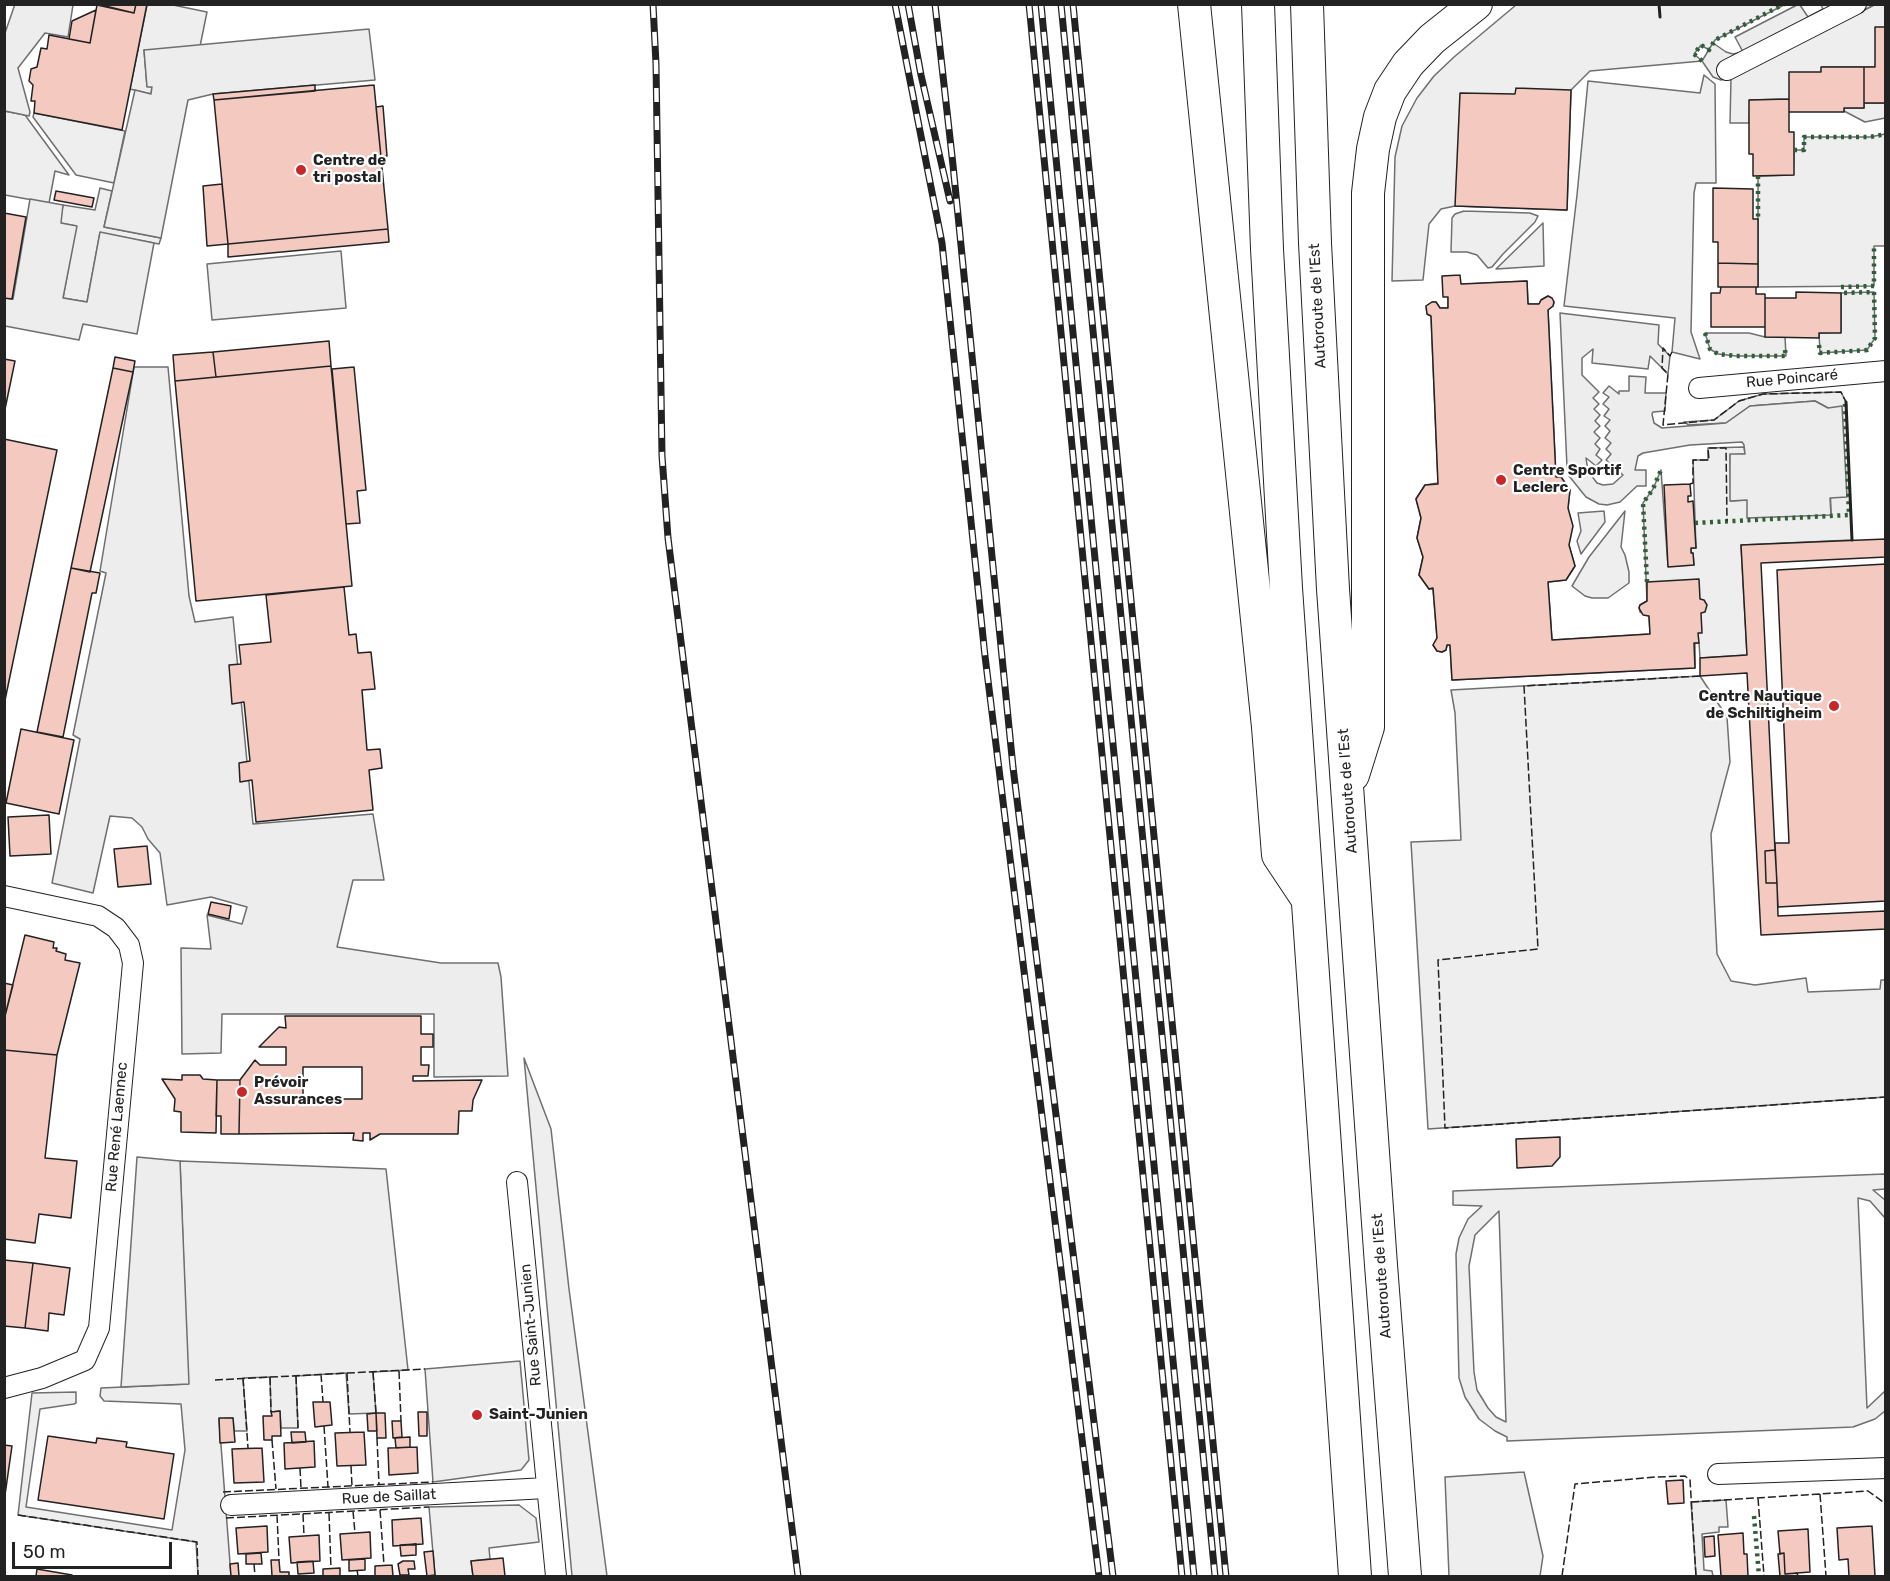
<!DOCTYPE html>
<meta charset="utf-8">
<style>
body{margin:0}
#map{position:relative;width:1890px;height:1581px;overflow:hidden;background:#fff;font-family:Rubik,sans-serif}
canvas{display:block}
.frame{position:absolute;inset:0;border:6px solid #222;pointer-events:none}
.scale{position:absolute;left:12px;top:1542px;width:160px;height:27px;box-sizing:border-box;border:3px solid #222;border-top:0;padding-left:8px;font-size:18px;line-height:21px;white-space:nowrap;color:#222;-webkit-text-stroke:4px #fff;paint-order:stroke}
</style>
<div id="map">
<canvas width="1890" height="1581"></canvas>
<div class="frame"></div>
<div class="scale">50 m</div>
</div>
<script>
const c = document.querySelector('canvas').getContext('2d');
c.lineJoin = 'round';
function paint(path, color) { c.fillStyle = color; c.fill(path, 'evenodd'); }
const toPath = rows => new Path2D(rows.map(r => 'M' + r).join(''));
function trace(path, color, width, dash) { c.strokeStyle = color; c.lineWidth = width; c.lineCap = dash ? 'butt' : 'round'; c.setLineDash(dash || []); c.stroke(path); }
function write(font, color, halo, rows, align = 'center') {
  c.font = font + ' Rubik,sans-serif'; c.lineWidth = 4.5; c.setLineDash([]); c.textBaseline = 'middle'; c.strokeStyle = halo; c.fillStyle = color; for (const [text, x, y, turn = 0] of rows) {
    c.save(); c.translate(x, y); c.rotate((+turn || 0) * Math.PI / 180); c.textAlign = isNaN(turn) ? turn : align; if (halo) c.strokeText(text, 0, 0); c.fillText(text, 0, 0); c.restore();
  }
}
const green = toPath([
 [147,5,173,5,207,12,197,61,144,50,147,86,152,87,151,94,130,89,147,5],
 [1516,5,1784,5,1715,40,1709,50,1701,45,1694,54,1702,61,1590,71,1571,90,1567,210,1455,206,1441,209,1429,224,1423,280,1392,281,1395,157,1402,126,1417,98,1434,76,1454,57,1516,5],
 [1874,5,1885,5,1885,27,1875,67,1822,67,1821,72,1789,99,1750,100,1749,123,1730,123,1731,78,1874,5],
 [1704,75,1715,84,1716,183,1696,183,1694,193,1691,332,1700,359,1672,352,1675,318,1564,306,1577,195,1588,81,1700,93,1704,75],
 [1864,103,1885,103,1885,118,1865,122,1844,111,1844,108,1864,108,1864,103],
 [4,111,25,115,69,175,55,171,49,203,5,195,4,111],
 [34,113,125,131,114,183,76,175,33,117,34,113],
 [1885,134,1885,246,1874,246,1874,286,1758,287,1758,176,1793,175,1794,150,1804,150,1804,137,1870,137,1885,134],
 [100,188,112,191,104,227,161,238,159,244,100,233,87,302,63,298,76,226,60,223,63,205,95,210,100,188],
 [1464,211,1530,213,1538,216,1535,222,1503,254,1492,267,1488,268,1477,255,1467,252,1451,252,1452,218,1455,214,1464,211],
 [1543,223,1544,266,1496,269,1543,223],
 [1527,281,1528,304,1539,304,1541,300,1548,296,1554,302,1553,306,1548,310,1556,477,1561,477,1570,490,1568,508,1569,545,1575,566,1566,580,1548,582,1552,640,1650,634,1649,616,1640,612,1639,608,1640,605,1647,601,1643,503,1653,489,1661,470,1668,566,1694,565,1693,553,1691,553,1691,548,1696,548,1693,460,1708,460,1708,448,1744,447,1745,454,1730,455,1731,501,1747,500,1831,514,1828,408,1815,401,1750,406,1726,423,1689,425,1684,422,1714,420,1739,401,1763,394,1841,392,1846,402,1852,540,1741,545,1747,655,1700,658,1699,643,1695,643,1695,668,1452,680,1450,645,1447,645,1446,650,1442,652,1437,651,1433,645,1437,638,1433,589,1429,589,1419,575,1423,557,1417,538,1421,518,1416,499,1425,485,1438,483,1431,316,1427,314,1426,306,1432,302,1436,302,1440,308,1448,308,1448,285,1527,281],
 [1874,292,1875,338,1867,350,1820,353,1819,333,1841,332,1841,293,1874,292],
 [1705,333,1749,333,1765,337,1785,337,1786,356,1736,356,1718,354,1710,349,1705,333],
 [1604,511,1605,522,1581,554,1577,541,1581,531,1578,513,1604,511],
 [1625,511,1621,547,1625,555,1629,572,1629,583,1608,598,1592,598,1585,596,1572,586,1589,557,1625,511],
 [1700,676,1727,717,1730,762,1711,834,1717,954,1731,981,1755,985,1806,978,1808,992,1880,989,1881,980,1885,980,1885,1097,1428,1129,1411,842,1461,840,1455,713,1451,690,1700,676],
 [524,1058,551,1129,569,1289,607,1576,572,1576,524,1058],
 [180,1161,386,1169,408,1370,373,1372,376,1413,349,1414,346,1373,296,1376,298,1428,281,1428,280,1411,271,1412,270,1377,243,1378,247,1431,234,1431,233,1418,219,1419,231,1576,198,1576,196,1542,18,1515,32,1393,76,1392,76,1403,74,1404,40,1409,26,1507,172,1530,185,1450,181,1404,104,1401,100,1396,101,1388,188,1384,180,1161],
 [1885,1174,1885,1189,1873,1190,1885,1200,1885,1218,1870,1201,1858,1198,1867,1408,1885,1391,1885,1411,1875,1419,1853,1427,1507,1441,1507,1437,1495,1431,1479,1419,1465,1397,1459,1378,1456,1254,1459,1238,1468,1219,1482,1206,1453,1205,1453,1191,1885,1174],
 [1499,1211,1499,1212,1506,1422,1496,1417,1488,1408,1477,1390,1474,1372,1469,1266,1475,1235,1499,1211],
 [520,1361,529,1460,521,1470,433,1482,425,1369,520,1361],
 [1524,1472,1543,1556,1540,1576,1449,1576,1445,1477,1524,1472],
 [1726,1500,1728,1527,1719,1527,1719,1532,1702,1534,1704,1570,1712,1571,1713,1576,1696,1576,1691,1502,1726,1500],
 [519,1505,536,1518,539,1542,489,1548,490,1559,471,1561,473,1576,435,1576,429,1507,519,1505]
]);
paint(green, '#eee');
trace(green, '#6f6f6f', 1.5);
const parking = toPath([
 [15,4,73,5,68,37,45,33,18,68,30,112,29,116,5,111,5,33,15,4],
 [1797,5,1800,5,1808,17,1823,9,1821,5,1874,5,1731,78,1721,80,1713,77,1702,61,1713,43,1726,52,1733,54,1743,52,1735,37,1797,5],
 [369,29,375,80,213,94,188,100,161,238,104,227,135,90,151,94,152,87,147,87,144,50,369,29],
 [30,199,63,205,61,223,77,226,63,298,87,302,100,232,154,243,137,334,83,324,79,340,5,326,4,298,13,299,30,199],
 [341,251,346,308,212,320,207,264,341,251],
 [1560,313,1659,325,1658,344,1670,356,1668,374,1650,356,1648,369,1592,363,1593,349,1582,358,1582,375,1599,392,1593,398,1599,404,1594,409,1600,415,1595,421,1600,426,1594,432,1600,438,1595,444,1600,449,1596,455,1602,460,1596,466,1586,458,1588,471,1597,483,1603,485,1613,484,1623,475,1606,460,1611,454,1606,449,1611,443,1605,438,1610,431,1605,426,1610,420,1604,416,1609,409,1603,404,1609,397,1603,393,1609,386,1619,394,1619,391,1629,391,1629,376,1646,377,1645,393,1666,393,1665,411,1653,412,1652,414,1654,423,1662,428,1726,423,1750,406,1815,401,1828,408,1842,406,1847,497,1830,498,1831,515,1747,518,1747,500,1730,501,1730,454,1745,454,1744,445,1742,442,1690,445,1643,453,1638,456,1635,470,1646,470,1646,486,1637,486,1620,502,1607,505,1599,504,1586,497,1569,476,1567,467,1560,313],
 [134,367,168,367,189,596,195,622,233,617,253,824,373,814,384,880,353,880,337,947,441,963,498,963,501,977,508,1076,434,1077,434,1014,222,1014,221,1053,182,1054,181,948,211,949,207,915,242,924,247,907,211,897,167,905,160,853,148,839,142,827,132,818,110,816,93,893,52,883,80,739,73,735,106,573,100,571,134,367],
 [137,1157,180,1161,189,1384,121,1387,137,1157]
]);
paint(parking, '#ededed');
trace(parking, '#6f6f6f', 1.5);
const building = toPath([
 [97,4,136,4,134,13,97,4],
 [136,4,147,4,122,130,34,113,35,101,31,101,33,85,29,81,31,69,37,67,41,48,47,49,49,35,90,43,97,5,134,13,136,4],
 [96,10,90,43,69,39,72,21,96,10],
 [1875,27,1886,27,1886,103,1864,103,1864,67,1875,67,1875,27],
 [1821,67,1864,67,1864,108,1844,108,1844,112,1789,112,1789,72,1821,72,1821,67],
 [315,85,315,91,214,100,213,94,315,85],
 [374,85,388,229,228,244,214,100,374,85],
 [1516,88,1571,90,1567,210,1455,206,1460,93,1515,94,1516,88],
 [1789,99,1789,132,1794,132,1794,175,1753,176,1753,154,1749,154,1749,100,1789,99],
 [383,106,387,156,381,157,376,107,383,106],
 [222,184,228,244,207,246,203,186,222,184],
 [1713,188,1753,189,1753,219,1758,219,1758,264,1718,263,1718,242,1713,242,1713,188],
 [56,191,94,198,92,207,54,200,56,191],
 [4,213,26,217,12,299,4,298,4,213],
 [388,229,389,242,228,257,228,244,388,229],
 [1718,263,1758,264,1758,287,1718,287,1718,263],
 [1460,275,1461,284,1527,281,1528,304,1539,304,1541,300,1548,296,1552,298,1554,302,1553,306,1548,310,1556,477,1561,477,1570,490,1568,508,1573,526,1569,545,1575,566,1566,580,1548,582,1552,640,1650,634,1649,616,1643,615,1639,608,1640,605,1647,601,1647,582,1699,579,1700,599,1704,600,1707,605,1705,612,1701,613,1702,633,1698,633,1699,643,1694,643,1695,668,1452,680,1450,645,1447,645,1446,650,1442,652,1437,651,1433,645,1437,638,1433,588,1429,589,1419,575,1423,557,1417,538,1421,518,1416,499,1425,485,1438,484,1431,316,1427,314,1426,306,1432,302,1436,302,1440,308,1448,308,1448,297,1443,297,1442,276,1460,275],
 [1721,287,1756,287,1756,294,1765,294,1765,327,1711,327,1711,293,1720,293,1721,287],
 [1796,292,1841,293,1841,333,1819,333,1819,338,1765,337,1765,298,1796,298,1796,292],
 [329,341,331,366,216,377,213,352,329,341],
 [213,352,216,377,175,381,173,355,213,352],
 [115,357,135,361,133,372,113,368,115,357],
 [4,359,15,361,4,414,4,359],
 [331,366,352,586,196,601,175,381,331,366],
 [354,367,366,490,357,491,360,523,346,524,332,369,354,367],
 [113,368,133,372,90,572,71,568,113,368],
 [4,439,57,450,4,705,4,439],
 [1690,484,1691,496,1688,496,1688,502,1693,501,1696,548,1691,548,1691,553,1693,553,1694,565,1668,567,1664,485,1690,484],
 [1886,539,1886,557,1761,563,1775,850,1765,851,1766,883,1777,883,1778,916,1886,911,1886,929,1761,935,1747,673,1700,676,1700,658,1747,655,1741,545,1886,539],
 [1886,564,1886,901,1778,907,1775,843,1789,843,1777,570,1886,564],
 [71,568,100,573,96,593,92,593,63,737,37,732,71,568],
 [344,587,349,635,356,634,358,653,371,652,375,689,362,690,367,750,380,749,382,768,369,770,373,810,256,822,252,780,240,782,239,763,250,761,244,702,232,704,229,665,241,664,239,645,271,642,266,595,344,587],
 [21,729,74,740,59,814,6,803,21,729],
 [49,815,51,854,10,856,8,817,49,815],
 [147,846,151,884,118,887,114,849,147,846],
 [1775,850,1777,883,1766,883,1765,851,1775,850],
 [211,902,231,906,229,919,208,914,211,902],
 [25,935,54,942,53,948,57,948,56,951,66,954,65,960,80,963,57,1055,4,1050,4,1020,25,935],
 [4,983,13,985,4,1020,4,983],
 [285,1016,421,1016,421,1034,433,1034,433,1047,421,1047,421,1065,429,1065,428,1076,413,1076,413,1081,482,1080,473,1100,472,1111,459,1111,458,1134,380,1134,370,1140,370,1133,363,1133,363,1141,353,1140,354,1133,239,1134,240,1080,255,1060,260,1065,286,1065,286,1047,259,1047,279,1027,286,1028,285,1016],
 [303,1067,362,1067,362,1099,303,1099,303,1067],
 [4,1050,57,1055,45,1158,77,1161,71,1218,39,1214,35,1243,4,1239,4,1050],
 [182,1075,200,1075,203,1079,217,1080,216,1133,181,1132,181,1112,174,1111,175,1099,162,1079,182,1080,182,1075],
 [217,1080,240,1080,239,1134,221,1134,221,1116,216,1116,217,1080],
 [1560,1137,1560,1157,1552,1166,1517,1168,1516,1139,1560,1137],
 [4,1260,33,1263,25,1328,4,1326,4,1260],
 [33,1263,70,1268,64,1315,49,1313,48,1331,25,1328,33,1263],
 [313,1402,330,1402,332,1425,315,1427,313,1402],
 [280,1411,281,1436,272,1436,272,1440,264,1440,263,1416,272,1416,271,1412,280,1411],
 [418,1412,427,1412,427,1436,419,1436,418,1412],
 [376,1413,385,1413,386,1438,377,1438,376,1413],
 [376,1413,377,1431,368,1431,367,1414,376,1413],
 [219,1418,233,1418,235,1442,220,1443,219,1418],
 [392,1421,401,1421,402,1437,393,1438,392,1421],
 [291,1432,305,1432,306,1442,292,1443,291,1432],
 [364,1432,366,1465,337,1466,335,1433,364,1432],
 [48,1436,96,1443,97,1438,127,1442,126,1447,174,1454,164,1519,38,1500,48,1436],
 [410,1437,410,1447,396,1448,395,1438,410,1437],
 [314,1441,315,1467,285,1469,284,1443,314,1441],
 [4,1445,12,1446,5,1495,4,1495,4,1445],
 [417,1447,418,1473,389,1475,388,1448,417,1447],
 [262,1448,264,1482,234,1483,232,1449,262,1448],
 [1683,1480,1684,1503,1668,1504,1666,1481,1683,1480],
 [421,1518,423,1544,393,1546,392,1520,421,1518],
 [267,1526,268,1552,238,1554,236,1528,267,1526],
 [1872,1526,1875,1576,1849,1576,1848,1559,1839,1560,1837,1528,1872,1526],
 [1808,1529,1810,1572,1785,1574,1784,1553,1780,1554,1778,1531,1808,1529],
 [370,1532,371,1558,342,1560,340,1534,370,1532],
 [1743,1533,1744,1554,1747,1554,1748,1576,1721,1576,1718,1535,1743,1533],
 [319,1535,320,1561,291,1563,289,1537,319,1535],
 [1714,1536,1715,1556,1705,1557,1704,1537,1714,1536],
 [416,1544,416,1555,401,1556,400,1545,416,1544],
 [433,1551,435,1575,427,1576,424,1552,433,1551],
 [261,1553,262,1564,246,1564,246,1554,261,1553],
 [1784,1553,1785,1574,1797,1573,1798,1576,1780,1576,1778,1554,1784,1553],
 [503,1558,505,1576,473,1576,471,1561,503,1558],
 [365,1559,365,1570,349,1571,349,1560,365,1559],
 [271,1560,279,1560,280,1572,289,1572,289,1576,272,1576,271,1560],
 [313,1561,314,1573,298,1574,297,1562,313,1561],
 [403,1561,414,1561,415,1569,408,1569,409,1575,400,1575,398,1564,403,1561],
 [238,1563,239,1576,231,1576,230,1564,238,1563],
 [392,1565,393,1576,375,1576,375,1566,392,1565],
 [340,1568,340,1576,323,1576,323,1569,340,1568],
 [37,1569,72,1575,71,1576,36,1576,37,1569]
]);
paint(building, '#f3c9c0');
trace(building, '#222', 1.5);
const minor = toPath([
 [1727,70,1856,4],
 [1699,388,1886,371],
 [4,896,98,916,116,928,129,945,133,963,99,1328,85,1360,42,1378,4,1388],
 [517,1182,556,1576],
 [1718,1474,1886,1468],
 [231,1505,546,1488]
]);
const trunk = toPath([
 [1194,4,1268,727,1278,855,1306,897],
 [1258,4,1267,249,1286,588,1355,1576],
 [1307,4,1315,243,1333,589,1381,1265,1405,1576],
 [1353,775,1368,727,1368,193,1373,149,1380,117,1390,91,1408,64,1432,39,1476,4]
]);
trace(minor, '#222', 22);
trace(trunk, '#222', 34);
trace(minor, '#fff', 20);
trace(trunk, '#fff', 32);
const rail = toPath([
 [653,4,656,64,662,456,668,538,798,1576],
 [895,4,942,243,985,656,1099,1576],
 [908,4,921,75,950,201],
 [935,4,953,165,1013,767,1113,1576],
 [1029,4,1182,1576],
 [1041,4,1194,1576],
 [1061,4,1215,1576],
 [1073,4,1226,1576]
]);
trace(rail, '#222', 7);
trace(rail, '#fff', 4.5, [14]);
trace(toPath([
 [1702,61,1694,54,1701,45,1709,50,1715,40,1784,4],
 [1794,150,1804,150,1804,137,1870,137,1886,134],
 [1758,176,1758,219],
 [1841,287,1874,286,1874,245],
 [1705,333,1710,349,1718,354,1736,356,1786,356,1785,350],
 [1819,345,1820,353,1867,350,1875,338,1874,292,1841,293],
 [1695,523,1849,515,1845,404],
 [1647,582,1643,503,1653,489,1661,470],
 [1754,1516,1759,1576]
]), '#2f5e38', 4.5, [3, 4.5]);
trace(toPath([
 [1672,352,1670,356,1663,348,1662,368,1668,374,1663,425,1714,420,1739,401,1763,394,1841,392,1846,402],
 [1690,484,1693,483,1693,460,1709,460,1708,448,1726,448,1727,521],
 [1700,676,1524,686,1538,949,1438,960,1445,1128,1886,1097],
 [399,1371,401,1421],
 [373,1372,376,1413],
 [347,1373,350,1432],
 [321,1374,323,1402],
 [296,1376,298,1428],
 [270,1377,271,1412],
 [243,1378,248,1448],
 [215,1380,425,1369],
 [324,1426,328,1487],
 [377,1438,379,1485],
 [272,1440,276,1489],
 [351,1466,352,1486],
 [300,1468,301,1488],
 [223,1492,433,1482],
 [1820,1494,1826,1576],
 [1758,1498,1764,1576],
 [1691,1502,1868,1491,1886,1504],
 [380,1510,384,1565],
 [353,1511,355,1533],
 [329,1513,331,1569],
 [303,1514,304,1536],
 [18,1515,197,1542,198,1576],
 [277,1515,279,1560],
 [226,1518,429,1507],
 [254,1564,255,1576],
 [357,1570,358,1576],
 [1562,1576,1575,1484,1656,1477,1685,1476,1690,1480,1696,1576]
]), '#222', 1.5, [8, 3]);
trace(toPath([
 [1659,4,1660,17],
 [1846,402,1852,540]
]), '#222', 3);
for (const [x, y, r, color] of [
 [301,170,6,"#c62828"],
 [1501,480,6,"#c62828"],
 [1834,706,6,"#c62828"],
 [242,1092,6,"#c62828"],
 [477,1415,6,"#c62828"]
]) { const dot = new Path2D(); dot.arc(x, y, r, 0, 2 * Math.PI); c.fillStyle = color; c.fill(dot); trace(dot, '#fff', 2); }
write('bold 15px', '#222', '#fff', [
 ["Centre de",313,161],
 ["tri postal",313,178],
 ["Centre Sportif",1513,471],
 ["Leclerc",1513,488],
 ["Centre Nautique",1822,697,"right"],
 ["de Schiltigheim",1822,714,"right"],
 ["Prévoir",254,1083],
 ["Assurances",254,1100],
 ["Saint-Junien",489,1415]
], 'left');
write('15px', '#222', '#fff', [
 ["Autoroute de l’Est",1318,306,-93],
 ["Rue Poincaré",1792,379,-5],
 ["Autoroute de l’Est",1348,791,-94],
 ["Rue René Laennec",117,1127,-85],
 ["Autoroute de l’Est",1382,1276,-94],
 ["Rue Saint-Junien",531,1325,-95],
 ["Rue de Saillat",389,1497,-3]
]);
</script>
